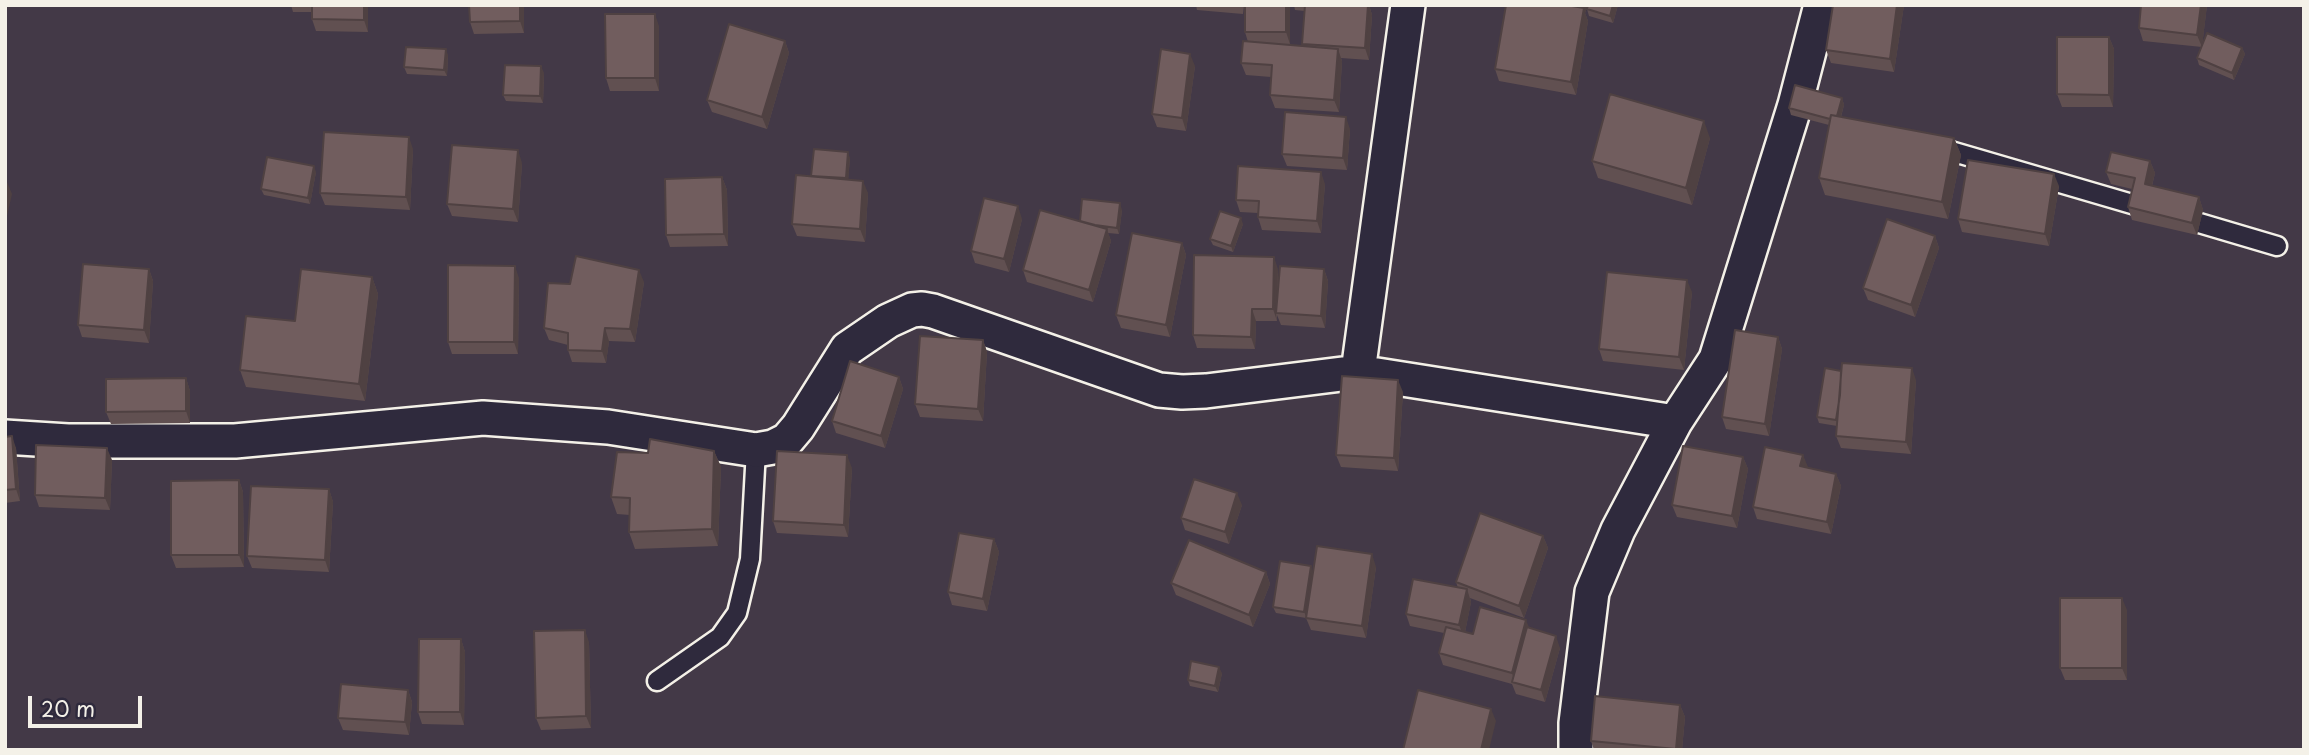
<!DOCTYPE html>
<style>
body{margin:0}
#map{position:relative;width:2309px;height:755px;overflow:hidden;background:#433947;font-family:"Playpen Sans",sans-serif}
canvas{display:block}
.frame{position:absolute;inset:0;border:7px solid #f4f1e8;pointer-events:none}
.scale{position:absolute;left:28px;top:696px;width:114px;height:32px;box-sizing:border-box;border:4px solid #f4f1e8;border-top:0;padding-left:9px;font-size:21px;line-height:24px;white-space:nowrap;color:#f4f1e8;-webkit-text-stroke:5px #2f2a3d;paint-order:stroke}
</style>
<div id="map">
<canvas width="2309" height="755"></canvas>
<div class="frame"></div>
<div class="scale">20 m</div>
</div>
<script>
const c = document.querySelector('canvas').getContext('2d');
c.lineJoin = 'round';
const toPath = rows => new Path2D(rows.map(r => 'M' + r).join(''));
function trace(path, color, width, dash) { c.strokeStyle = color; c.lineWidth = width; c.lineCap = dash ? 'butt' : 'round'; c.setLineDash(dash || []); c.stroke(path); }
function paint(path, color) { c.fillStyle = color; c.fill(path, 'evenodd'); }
const lane = toPath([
 [1937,147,2149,209],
 [2179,217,2277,246],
 [657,681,720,637,737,613,750,559,756,450]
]);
const street = toPath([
 [1358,372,1408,5],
 [5,437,68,441,235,441,483,418,608,427,756,450,773,447,787,440,798,427,847,349,888,321,912,310,922,309,933,311,1159,390,1182,392,1206,391,1358,372,1675,422],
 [1576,750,1576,723,1592,592,1618,530,1675,422,1716,359,1795,105,1821,5]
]);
trace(lane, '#f4f1e8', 23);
trace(street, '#f4f1e8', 38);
trace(lane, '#2f2a3d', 18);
trace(street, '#2f2a3d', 33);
paint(toPath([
 [291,5,368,5,368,32,316,31,312,19,312,12,293,12],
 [469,5,524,5,524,33,474,34,470,22],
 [1196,5,1244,5,1243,14,1197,10],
 [1290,5,1290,44,1282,44,1303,46,1305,11,1295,10,1294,5,1369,5,1372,15,1369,60,1341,58,1342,61,1339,112,1275,108,1270,95,1271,77,1246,75,1241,63,1248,42,1245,32],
 [1506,5,1588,5,1585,13,1588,21,1576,95,1499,81,1495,69],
 [1618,5,1613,23,1589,16,1587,9],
 [1833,5,1904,5,1894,72,1831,63,1826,50],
 [2141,5,2207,5,2202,46,2242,48,2245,54,2234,80,2199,65,2197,58,2202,47,2143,41,2139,28],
 [659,26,659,91,610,91,606,78],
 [2109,37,2114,49,2113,107,2062,107,2057,94],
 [785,41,789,53,767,129,712,112,707,100],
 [448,55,447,76,407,74,404,67],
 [1195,66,1186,131,1157,127,1152,114],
 [544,73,543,103,506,101,503,95],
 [1842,98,1844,105,1841,117,1954,138,1961,155,1948,219,1825,195,1819,178,1829,125,1791,115,1789,108],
 [1350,129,1347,170,1287,166,1282,154],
 [1710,138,1692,205,1598,178,1592,161],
 [413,149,410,210,325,205,320,193],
 [850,158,848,179,868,193,865,242,797,236,792,224,812,176],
 [2150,161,2155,173,2152,186,2199,197,2203,210,2197,235,2132,220,2128,207,2132,189,2111,184,2106,172],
 [522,163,518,222,452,216,447,204],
 [316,172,310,204,264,195,261,189],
 [722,177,727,190,728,246,670,247,666,235],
 [1325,184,1321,233,1262,230,1258,217,1258,213,1240,212,1236,200],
 [2059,186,2049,246,1962,232,1958,219],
 [1122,210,1119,234,1108,233,1111,241,1093,302,1027,282,1023,270,1080,221],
 [1022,219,1009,272,975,263,971,251],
 [1243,224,1233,252,1213,245,1210,239],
 [1935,236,1939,248,1915,317,1868,300,1863,288],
 [1182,243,1186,255,1170,337,1121,328,1116,315],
 [149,269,153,281,149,343,82,337,78,325],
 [1278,269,1278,293,1324,269,1328,281,1325,328,1281,325,1277,315,1277,321,1256,321,1255,349,1197,348,1193,335],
 [372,277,378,294,365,401,246,387,240,370,295,321],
 [519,278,518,354,452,354,448,342],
 [644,282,635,342,609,341,606,363,572,362,568,350,568,345,549,340,544,328,570,284],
 [1692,292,1684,370,1603,361,1599,349],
 [1778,337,1782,349,1769,436,1726,429,1722,417],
 [983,340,987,352,983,421,920,417,915,404],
 [1841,371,1916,380,1911,454,1841,448,1836,436,1837,426,1819,423,1817,417],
 [899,377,903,389,885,448,836,433,832,421],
 [186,378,190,391,190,423,111,424,106,412],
 [1403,392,1398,471,1341,467,1336,455],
 [5,437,16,448,20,501,5,503],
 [714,451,721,467,718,546,635,549,629,532,630,515,617,514,611,497,648,453],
 [1803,455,1807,468,1836,474,1841,486,1831,534,1757,519,1753,507],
 [1743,457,1748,469,1737,528,1677,517,1672,505],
 [112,460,110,510,39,507,35,495],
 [852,468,848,537,777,533,773,521],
 [239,480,243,492,244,567,176,568,171,555],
 [329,489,333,502,329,572,252,568,247,556],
 [1242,505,1229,544,1185,530,1181,518],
 [1543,536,1548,548,1524,618,1470,598,1471,602,1465,632,1473,634,1529,628,1560,648,1545,702,1516,694,1512,684,1443,665,1439,653,1444,633,1410,626,1406,614,1458,588,1456,582],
 [994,539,999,552,987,611,952,605,948,592],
 [1376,567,1366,638,1311,630,1306,618,1276,613,1273,607,1313,572],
 [1266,572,1270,584,1253,627,1176,595,1171,583],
 [2127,610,2127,680,2065,680,2060,668],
 [461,639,465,652,464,725,422,724,418,712],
 [589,642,591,728,541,730,536,718],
 [1222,673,1218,692,1190,686,1188,680],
 [408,690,412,702,409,735,343,730,338,718],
 [1680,705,1685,717,1682,750,1594,750,1591,741]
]), '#615051');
paint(toPath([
 [364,5,368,5,368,32,364,20],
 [520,5,524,5,524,33,520,21],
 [1286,5,1290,5,1290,44,1286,32],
 [1368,5,1369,5,1372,15,1369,60,1365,48],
 [1581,5,1588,5,1585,13,1588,21,1576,95,1571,82,1583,11],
 [1613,5,1618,5,1613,23,1610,16],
 [1897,5,1904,5,1894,72,1890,59],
 [2201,5,2207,5,2202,47,2197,35],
 [655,14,659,26,659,91,655,78],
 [2109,37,2114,49,2113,107,2109,95],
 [785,41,789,53,767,129,762,117],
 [2242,48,2245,54,2234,80,2232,73],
 [446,49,448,55,447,76,444,70],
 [1338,49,1342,61,1339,112,1334,100],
 [1190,54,1195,66,1186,131,1182,118],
 [541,66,544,73,543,103,540,96],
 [1842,98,1844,105,1838,127,1835,121],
 [1346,117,1350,129,1347,170,1343,158],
 [1704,121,1710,138,1692,205,1686,188],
 [409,137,413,149,410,210,406,197],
 [1954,138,1961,155,1948,219,1942,202],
 [518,150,522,163,518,222,513,209],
 [848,152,850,158,848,185,846,178],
 [2150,161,2155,173,2149,197,2145,184],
 [314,166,316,172,310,204,308,198],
 [1321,172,1325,184,1321,233,1317,221],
 [2054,174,2059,186,2049,246,2045,234],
 [722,177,727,190,728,246,724,234],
 [863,181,868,193,865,242,860,229],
 [7,182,12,194,5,225,5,192],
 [2199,197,2203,210,2197,235,2192,223],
 [1120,203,1122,210,1119,234,1117,228],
 [1018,206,1022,219,1009,272,1004,259],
 [1241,218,1243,224,1233,252,1231,246],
 [1107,229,1111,241,1093,302,1089,290],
 [1935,236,1939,248,1915,317,1911,305],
 [1182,243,1186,255,1170,337,1166,325],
 [1274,257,1278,269,1277,313,1276,313,1277,321,1273,309],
 [515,266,519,278,518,354,514,342],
 [149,269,153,281,149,343,144,330],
 [1324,269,1328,281,1325,328,1321,316],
 [639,270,644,282,635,342,630,329],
 [372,277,378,294,365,401,359,384],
 [1687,280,1692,292,1684,370,1679,357],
 [1252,309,1256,321,1255,349,1251,337],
 [605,328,609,341,606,363,602,351],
 [1778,337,1782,349,1769,436,1765,424],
 [983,340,987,352,983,421,978,409],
 [1912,368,1916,380,1911,454,1906,442],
 [899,377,903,389,885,448,881,436],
 [186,378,190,391,190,423,186,411],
 [1398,380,1403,392,1398,471,1394,458],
 [12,436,16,448,20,501,16,489],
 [107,448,112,460,110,510,105,498],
 [714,451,721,467,718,546,712,529],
 [847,455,852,468,848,537,844,525],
 [1803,455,1808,467,1805,479,1800,466],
 [1743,457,1748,469,1737,528,1732,516],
 [1836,474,1841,486,1831,534,1827,522],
 [239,480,243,492,244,567,239,555],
 [329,489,333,502,329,572,325,560],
 [1237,493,1242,505,1229,544,1225,532],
 [1543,536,1548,548,1524,618,1519,606],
 [994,539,999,552,987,611,983,599],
 [1372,554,1376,567,1366,638,1362,626],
 [1311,566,1313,573,1307,618,1304,612],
 [1266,572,1270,584,1253,627,1249,615],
 [1467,589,1471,602,1464,637,1459,625],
 [2122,598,2127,610,2127,680,2122,668],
 [1526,620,1531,632,1515,683,1512,673],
 [585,630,589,642,591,728,586,716],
 [1556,636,1560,648,1545,702,1541,690],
 [461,639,465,652,464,725,460,712],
 [1219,667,1222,673,1218,692,1215,686],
 [408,690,412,702,409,735,405,722],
 [1680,705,1685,717,1682,750,1676,750],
 [1491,709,1496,721,1489,750,1481,750]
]), '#4f4142');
const building = toPath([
 [312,5,364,5,364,20,312,19,312,5],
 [469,5,520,5,520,21,470,22,469,5],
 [1245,5,1286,5,1286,32,1245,32,1245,5],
 [1305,5,1368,5,1365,48,1302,44,1305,5],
 [1506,5,1566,5,1584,8,1571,82,1495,69,1506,5],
 [1588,5,1613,5,1610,16,1587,9,1588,5],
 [1833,5,1897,5,1890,59,1826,50,1833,5],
 [2141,5,2201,5,2197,35,2139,28,2141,5],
 [605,14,655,14,655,78,606,78,605,14],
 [729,24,785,41,762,117,707,100,729,24],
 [2207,33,2242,48,2232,73,2197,58,2207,33],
 [2057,37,2109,37,2109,95,2057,94,2057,37],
 [1243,41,1338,49,1334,100,1270,95,1272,65,1241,63,1243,41],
 [406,47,446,49,444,70,404,67,406,47],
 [1161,49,1190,54,1182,118,1152,114,1161,49],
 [505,65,541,66,540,96,503,95,505,65],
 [1795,85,1842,98,1837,116,1831,115,1830,119,1789,108,1795,85],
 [1610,94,1704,121,1686,188,1592,161,1610,94],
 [1285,112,1346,117,1343,158,1282,154,1285,112],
 [1831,115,1954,138,1942,202,1819,178,1831,115],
 [324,132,409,137,406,197,320,193,324,132],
 [452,145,518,150,513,209,447,204,452,145],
 [814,149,848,152,846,178,811,176,814,149],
 [2111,152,2150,161,2145,184,2199,197,2192,223,2128,207,2135,178,2106,172,2111,152],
 [267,157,314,166,308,198,261,189,267,157],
 [1968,160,2054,174,2045,234,1958,219,1968,160],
 [1238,166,1321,172,1317,221,1258,217,1259,201,1236,200,1238,166],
 [796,175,863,181,860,229,792,224,796,175],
 [722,177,724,234,666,235,665,179,722,177],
 [984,198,1018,206,1004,259,971,251,984,198],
 [1082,199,1120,203,1117,228,1095,225,1080,221,1082,199],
 [1040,210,1107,229,1089,290,1023,270,1040,210],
 [1220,211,1241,218,1231,246,1210,239,1220,211],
 [1887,219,1935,236,1911,305,1863,288,1887,219],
 [1132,233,1182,243,1166,325,1116,315,1132,233],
 [1194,255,1274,257,1273,309,1252,309,1251,337,1193,335,1194,255],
 [576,256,639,270,630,329,605,328,602,351,568,350,568,333,544,328,548,283,570,284,576,256],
 [83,264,149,269,144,330,78,325,83,264],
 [448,265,515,266,514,342,448,342,448,265],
 [1280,266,1324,269,1321,316,1276,313,1280,266],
 [301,269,372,277,359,384,240,370,246,316,295,321,301,269],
 [1607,272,1687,280,1679,357,1599,349,1607,272],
 [1735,330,1778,337,1765,424,1722,417,1735,330],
 [920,336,983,340,978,409,915,404,920,336],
 [850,361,899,377,881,436,832,421,850,361],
 [1842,363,1912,368,1906,442,1836,436,1842,363],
 [1825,368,1841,371,1840,395,1836,420,1817,417,1825,368],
 [1342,376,1398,380,1394,458,1336,455,1342,376],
 [186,378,186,411,106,412,106,379,186,378],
 [12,436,16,489,5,490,5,437,12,436],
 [650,439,714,451,712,529,629,532,630,498,611,497,617,452,648,453,650,439],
 [36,445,107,448,105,498,35,495,36,445],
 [1683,446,1743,457,1732,516,1672,505,1683,446],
 [1765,447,1803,455,1800,466,1836,474,1827,522,1753,507,1765,447],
 [777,451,847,455,844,525,773,521,777,451],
 [1194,479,1237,493,1225,532,1181,518,1194,479],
 [239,480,239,555,171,555,171,481,239,480],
 [251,486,329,489,325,560,247,556,251,486],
 [1480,513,1543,536,1519,606,1456,582,1480,513],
 [959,533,994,539,983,599,948,592,959,533],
 [1189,540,1266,572,1249,615,1171,583,1189,540],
 [1317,546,1372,554,1362,626,1306,618,1317,546],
 [1280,561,1311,566,1304,612,1273,607,1280,561],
 [1413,579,1467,589,1459,625,1406,614,1413,579],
 [2060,598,2122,598,2122,668,2060,668,2060,598],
 [1480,607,1526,620,1512,673,1439,653,1446,627,1473,634,1480,607],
 [1527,627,1556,636,1541,690,1512,682,1527,627],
 [585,630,586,716,536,718,534,631,585,630],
 [419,639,461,639,460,712,418,712,419,639],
 [1191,661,1219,667,1215,686,1188,680,1191,661],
 [341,684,408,690,405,722,338,718,341,684],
 [1418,690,1491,709,1481,750,1403,750,1418,690],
 [1595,696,1680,705,1676,749,1591,741,1595,696]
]);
paint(building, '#715d5e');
trace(building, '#4f4142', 2);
</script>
